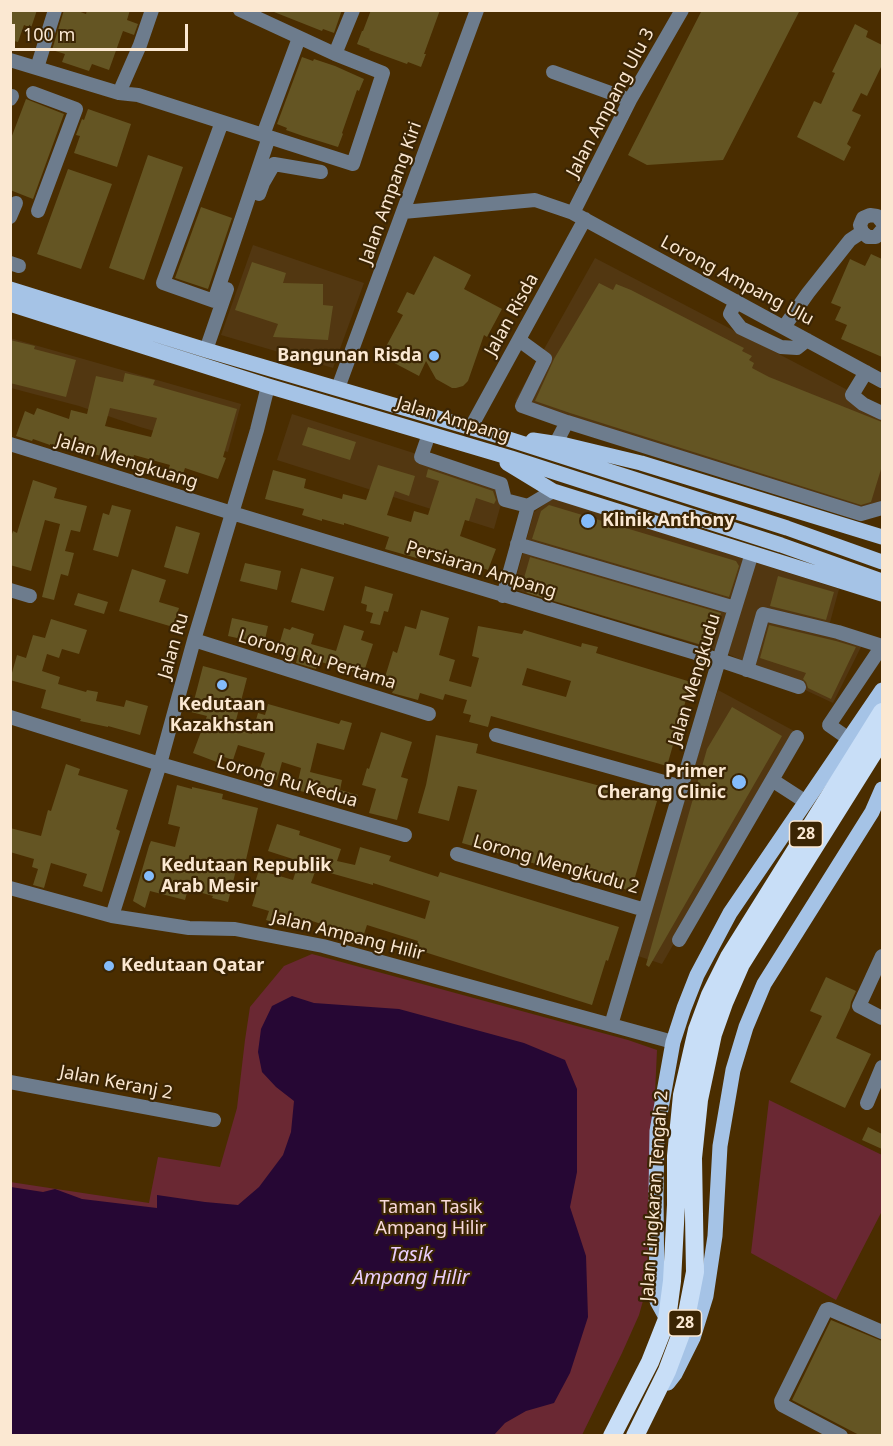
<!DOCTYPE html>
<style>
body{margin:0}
#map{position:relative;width:893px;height:1446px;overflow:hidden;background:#4a2d00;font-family:"Noto Sans",sans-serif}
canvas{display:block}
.frame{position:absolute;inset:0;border:12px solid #fbe8d2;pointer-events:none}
.scale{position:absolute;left:12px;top:24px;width:176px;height:27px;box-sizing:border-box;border:3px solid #fbe8d2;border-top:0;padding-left:8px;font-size:18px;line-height:21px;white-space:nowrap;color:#fbe8d2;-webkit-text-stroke:4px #3b2504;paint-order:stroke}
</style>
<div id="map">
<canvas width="893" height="1446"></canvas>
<div class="frame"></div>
<div class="scale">100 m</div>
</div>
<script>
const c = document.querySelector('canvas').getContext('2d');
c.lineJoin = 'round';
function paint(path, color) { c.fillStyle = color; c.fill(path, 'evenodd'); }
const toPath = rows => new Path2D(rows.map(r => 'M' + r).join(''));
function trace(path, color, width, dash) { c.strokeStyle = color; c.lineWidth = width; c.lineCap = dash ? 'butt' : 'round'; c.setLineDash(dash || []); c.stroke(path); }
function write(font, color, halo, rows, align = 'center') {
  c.font = font + ' "Noto Sans",sans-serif'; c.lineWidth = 4.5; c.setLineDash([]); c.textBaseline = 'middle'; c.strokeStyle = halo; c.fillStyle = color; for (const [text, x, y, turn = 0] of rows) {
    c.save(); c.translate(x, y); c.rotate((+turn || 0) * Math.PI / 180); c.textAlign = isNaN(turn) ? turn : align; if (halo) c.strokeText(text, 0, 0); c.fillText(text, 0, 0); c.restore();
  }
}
paint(toPath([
 [253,245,364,283,333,368,221,335],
 [595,258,882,408,882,505,861,511,515,401],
 [10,338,241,404,228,452,140,427,79,406,11,388],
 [292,414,507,483,494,529,277,460],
 [553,498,839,589,829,626,862,645,833,703,726,653,513,589,534,512],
 [718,690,796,732,662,964,635,955]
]), '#523711');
paint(toPath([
 [312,954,628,1040,657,1050,646,1290,639,1315,622,1353,582,1435,11,1435,10,1182,149,1203,158,1157,220,1167,237,1108,245,1040,250,1007,284,966],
 [769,1100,882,1155,882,1211,836,1300,751,1253]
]), '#6a2833');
paint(toPath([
 [292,996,314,1003,399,1009,524,1043,565,1060,577,1089,577,1172,570,1207,586,1256,588,1317,570,1373,554,1403,526,1411,505,1423,494,1435,11,1435,11,1187,43,1192,55,1189,82,1199,157,1208,157,1195,205,1202,238,1205,259,1187,283,1155,291,1132,294,1101,276,1087,262,1072,258,1052,261,1029,272,1006]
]), '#260734');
paint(toPath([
 [10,10,37,10,31,28,24,25,18,42,10,40],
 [64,10,75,10,86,14,87,10,130,10,127,20,138,24,134,35,123,31,109,70,92,64,89,71,62,62,65,54,52,50],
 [269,10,342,10,334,33,323,29,322,31],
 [371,10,440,10,424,54,426,54,421,67,408,62,407,64,385,56,369,50,370,49,357,44,362,31,363,31],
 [702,10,800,10,723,160,647,165,628,155],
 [855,24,868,31,866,37,882,45,882,65,867,96,861,93,852,111,861,115,847,144,851,147,844,161,797,137,814,101,821,104,835,73,832,72],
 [302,57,313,61,314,59,335,66,364,79,359,91,357,90,342,133,343,134,338,147,303,136,286,130,287,128,277,124],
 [26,99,64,114,33,199,10,190,10,141],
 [88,109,131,124,117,167,74,153,80,136,76,135,82,119,84,120],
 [148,155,183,167,144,280,109,268],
 [68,169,112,184,81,269,37,254],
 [201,207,232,218,208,289,175,278],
 [871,254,882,259,882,357,841,339,847,325,835,320,841,307,831,303,850,259,865,266],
 [434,256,471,275,464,289,502,309,487,337,484,335,468,381,463,386,456,388,452,388,436,379,426,361,419,376,381,356,403,315,397,312,407,292,414,295],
 [252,262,286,273,283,283,323,284,323,305,333,306,328,340,273,337,278,324,235,310],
 [599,283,613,290,616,284,631,290,744,348,742,351,752,356,749,360,754,363,752,368,769,377,882,422,882,466,871,502,861,505,570,413,535,401,554,359],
 [10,340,35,346,34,349,76,360,66,397,10,383],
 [125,373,155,380,153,385,237,409,223,457,226,458,218,479,185,468,182,477,167,473,170,465,134,455,132,463,50,444,50,445,33,439,32,441,16,436,25,411,34,415,37,408,69,419,71,410,87,414,96,376,123,382],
 [110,408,157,418,151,437,105,426],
 [308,427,356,442,350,460,302,445],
 [378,465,415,476,409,496,395,491,387,515,411,522,414,511,428,515,439,481,426,477,428,469,493,491,496,500,494,504,476,498,469,521,465,520,460,536,496,549,488,570,466,562,467,561,424,547,420,559,385,549,389,537,344,523,344,525,322,519,322,521,302,515,304,509,265,499,273,470,306,479,304,488,342,499,343,494,366,500],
 [33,480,57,488,54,498,87,506,80,532,71,530,65,551,74,553,68,576,61,574,54,600,42,597,60,524,45,520,31,571,10,565,10,540,13,531,17,533],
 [112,505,131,510,118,557,93,550,103,513,109,515],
 [549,505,736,561,739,566,729,597,532,539,541,511],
 [176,526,200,533,188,574,164,567],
 [530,557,721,613,713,640,702,645,527,593,522,585],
 [245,563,281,571,277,590,240,581],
 [301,568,334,577,324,611,291,602],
 [132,569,166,580,159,602,179,608,173,627,119,611],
 [778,576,834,592,826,620,770,606],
 [365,586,393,594,388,612,384,611,380,625,370,623,373,613,366,611,367,605,361,603],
 [78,593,108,602,104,614,74,605],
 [421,610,449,618,439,655,455,660,449,681,471,687,479,658,472,656,478,626,522,634,524,630,581,647,582,643,598,647,596,653,691,682,667,766,491,716,488,727,469,722,471,715,463,713,467,700,445,694,443,700,420,693,418,700,392,693,393,691,382,687,393,651,397,653,405,626,416,629],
 [527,668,571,681,566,697,522,685],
 [232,618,268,626,264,644,228,636],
 [51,619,87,630,79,654,62,649,59,658,47,654,42,671,60,677,58,684,86,692,87,690,98,692,96,701,124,707,126,700,148,706,140,735,108,726,108,727,80,721,81,719,41,708,46,690,10,680,17,655,26,658,33,635,45,638],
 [344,625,364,631,361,640,373,644,363,675,318,661,316,669,296,663,298,655,278,649,284,628,290,630,292,627,314,634,311,644,336,651],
 [769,625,836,641,856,647,831,699,808,688,806,682,803,679,806,673,760,658],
 [203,666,247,678,234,728,252,734,258,713,265,715,268,704,339,724,341,720,352,723,344,750,317,743,310,772,342,780,340,790,358,795,355,804,296,790,301,768,282,762,277,780,258,774,265,753,238,745,233,760,224,757,222,764,193,753,207,716,191,712],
 [732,707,782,736,649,967,646,965,707,749],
 [381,732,412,742,401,777,408,779,397,820,369,813,376,789,362,785,367,768,369,769],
 [436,735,478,744,476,753,657,801,631,891,462,843,477,790,458,786,449,821,418,813,426,785],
 [66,764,80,769,78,775,128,790,116,829,120,831,102,892,83,886,87,874,51,863,44,888,33,885,38,869,32,867,34,859,10,852,10,828,41,836,48,810,51,811],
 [177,785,192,789,192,787,223,794,222,799,258,808,245,864,238,862,228,902,212,898,213,896,188,889,185,900,150,891,145,908,133,901,149,846,151,841,175,847,180,827,168,824],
 [277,824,300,831,299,835,341,849,337,861,355,865,360,847,391,856,389,861,438,877,440,872,619,927,608,961,606,960,592,1005,415,949,418,941,367,925,360,946,346,942,349,933,309,920,307,926,281,918,279,924,266,920,269,911,252,906,256,893,252,892,259,870,293,880,299,861,268,851],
 [316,869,373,885,373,883,430,901,425,919,311,883],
 [826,977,856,991,851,1002,850,1008,836,1038,871,1054,845,1108,790,1082,822,1016,810,1011],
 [868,1127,882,1134,882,1149,862,1140],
 [831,1320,882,1341,882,1436,861,1436,792,1400]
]), '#645523');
trace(toPath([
 [335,54,353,10],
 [10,60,119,93,138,95,353,164,383,73,335,54,240,10],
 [37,68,55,10],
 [553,72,630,100],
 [33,93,76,109,38,211],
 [119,93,140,45,152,10],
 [10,96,12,96,10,99],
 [222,122,163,283,214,301,269,137],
 [263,135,299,38],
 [259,194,263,183,274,164,321,172],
 [403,212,535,200,573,213,882,381],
 [573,213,630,100,682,10],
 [10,217,16,203],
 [882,222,877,216,870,215,863,218,860,225,862,232,868,237,876,237,882,230],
 [10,263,19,266],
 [736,301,730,314,741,328,781,347,797,348,807,340],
 [784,327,808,293,850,240,862,232],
 [519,340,545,359,522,406,567,422],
 [206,350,227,289],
 [866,372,852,395,863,404,882,413],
 [338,388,477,10],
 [471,427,585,219],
 [429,434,421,457,501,484,505,500,528,506],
 [556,443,567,422,861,514,882,508],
 [10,444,232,513,719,660,799,687],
 [517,544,735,608],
 [10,590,30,596],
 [503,596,528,506,553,491],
 [194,640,429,714],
 [747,670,763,614,838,632,882,646],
 [10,717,160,764,405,835],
 [496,735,682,787],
 [849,739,829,725,882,646],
 [772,780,806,802],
 [457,854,645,910],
 [10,888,112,916,189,928,235,929,323,946,673,1042],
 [112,916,160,764,194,640,257,430,268,386],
 [679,940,797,737],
 [882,956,859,1006,882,1018],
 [611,1025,719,660,752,553],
 [10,1082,214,1120],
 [867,1103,882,1067],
 [841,1436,782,1405,781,1401,826,1310,829,1309,882,1332]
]), '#6d7c8d', 14);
trace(toPath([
 [10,289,206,350,499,436,787,528,882,562],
 [10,304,268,386,511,458,781,545,882,581],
 [533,440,566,445,641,463,882,537],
 [507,463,553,491,882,594],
 [667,1319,657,1301,656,1194,657,1131,673,1042,684,1008,697,975,730,913,882,690],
 [668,1383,675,1374,693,1338,706,1296,715,1236,720,1146,733,1070,746,1027,764,984,872,812,882,789]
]), '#a5c3e6', 15);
trace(toPath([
 [612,1436,650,1362,667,1319,672,1281,676,1205,676,1156,682,1095,697,1030,710,995,729,957,882,712],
 [635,1436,667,1371,685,1323,695,1272,693,1158,699,1100,713,1034,724,1003,741,964,882,739]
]), '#c8def7', 18);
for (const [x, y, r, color] of [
 [434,356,6,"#84bcfb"],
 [588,521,8,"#84bcfb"],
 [222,685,6,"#84bcfb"],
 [739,782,8,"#84bcfb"],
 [149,876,6,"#84bcfb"],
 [109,966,6,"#84bcfb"]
]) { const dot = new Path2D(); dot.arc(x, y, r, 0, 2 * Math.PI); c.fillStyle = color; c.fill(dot); trace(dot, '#3b2504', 2); }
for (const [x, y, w] of [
 [806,834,33],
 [685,1323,33]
]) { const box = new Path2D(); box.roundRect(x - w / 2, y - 13, w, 26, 4.5); c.fillStyle = '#3b2504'; c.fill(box); trace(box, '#fbe8d2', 1.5); }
write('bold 16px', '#fbe8d2', null, [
 ["28",806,834],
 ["28",685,1323]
]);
write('18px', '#fbe8d2', '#3b2504', [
 ["Jalan Ampang Ulu 3",611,103,-62],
 ["Jalan Ampang Kiri",391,193,-70],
 ["Lorong Ampang Ulu",737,281,28],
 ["Jalan Risda",512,315,-61],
 ["Jalan Ampang",453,420,17],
 ["Jalan Mengkuang",127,462,17],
 ["Persiaran Ampang",481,570,17],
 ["Jalan Ru",174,646,-74],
 ["Lorong Ru Pertama",317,660,17],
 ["Jalan Mengkudu",695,680,-73],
 ["Lorong Ru Kedua",287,782,16],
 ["Lorong Mengkudu 2",556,865,16],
 ["Jalan Ampang Hilir",348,936,14],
 ["Jalan Keranj 2",116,1083,11],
 ["Jalan Lingkaran Tengah 2",655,1196,-86]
]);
write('bold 18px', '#fbe8d2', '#3b2504', [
 ["Bangunan Risda",422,356,"right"],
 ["Klinik Anthony",602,521],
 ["Kedutaan",222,705,"center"],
 ["Kazakhstan",222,726,"center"],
 ["Primer",726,772,"right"],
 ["Cherang Clinic",726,793,"right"],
 ["Kedutaan Republik",161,866],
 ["Arab Mesir",161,887],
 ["Kedutaan Qatar",121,966]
], 'left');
write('18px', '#f8d9db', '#3b2504', [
 ["Taman Tasik",431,1208],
 ["Ampang Hilir",431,1229]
]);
write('italic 20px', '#eacdfc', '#3b2504', [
 ["Tasik",411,1255],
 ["Ampang Hilir",411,1278]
]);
</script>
